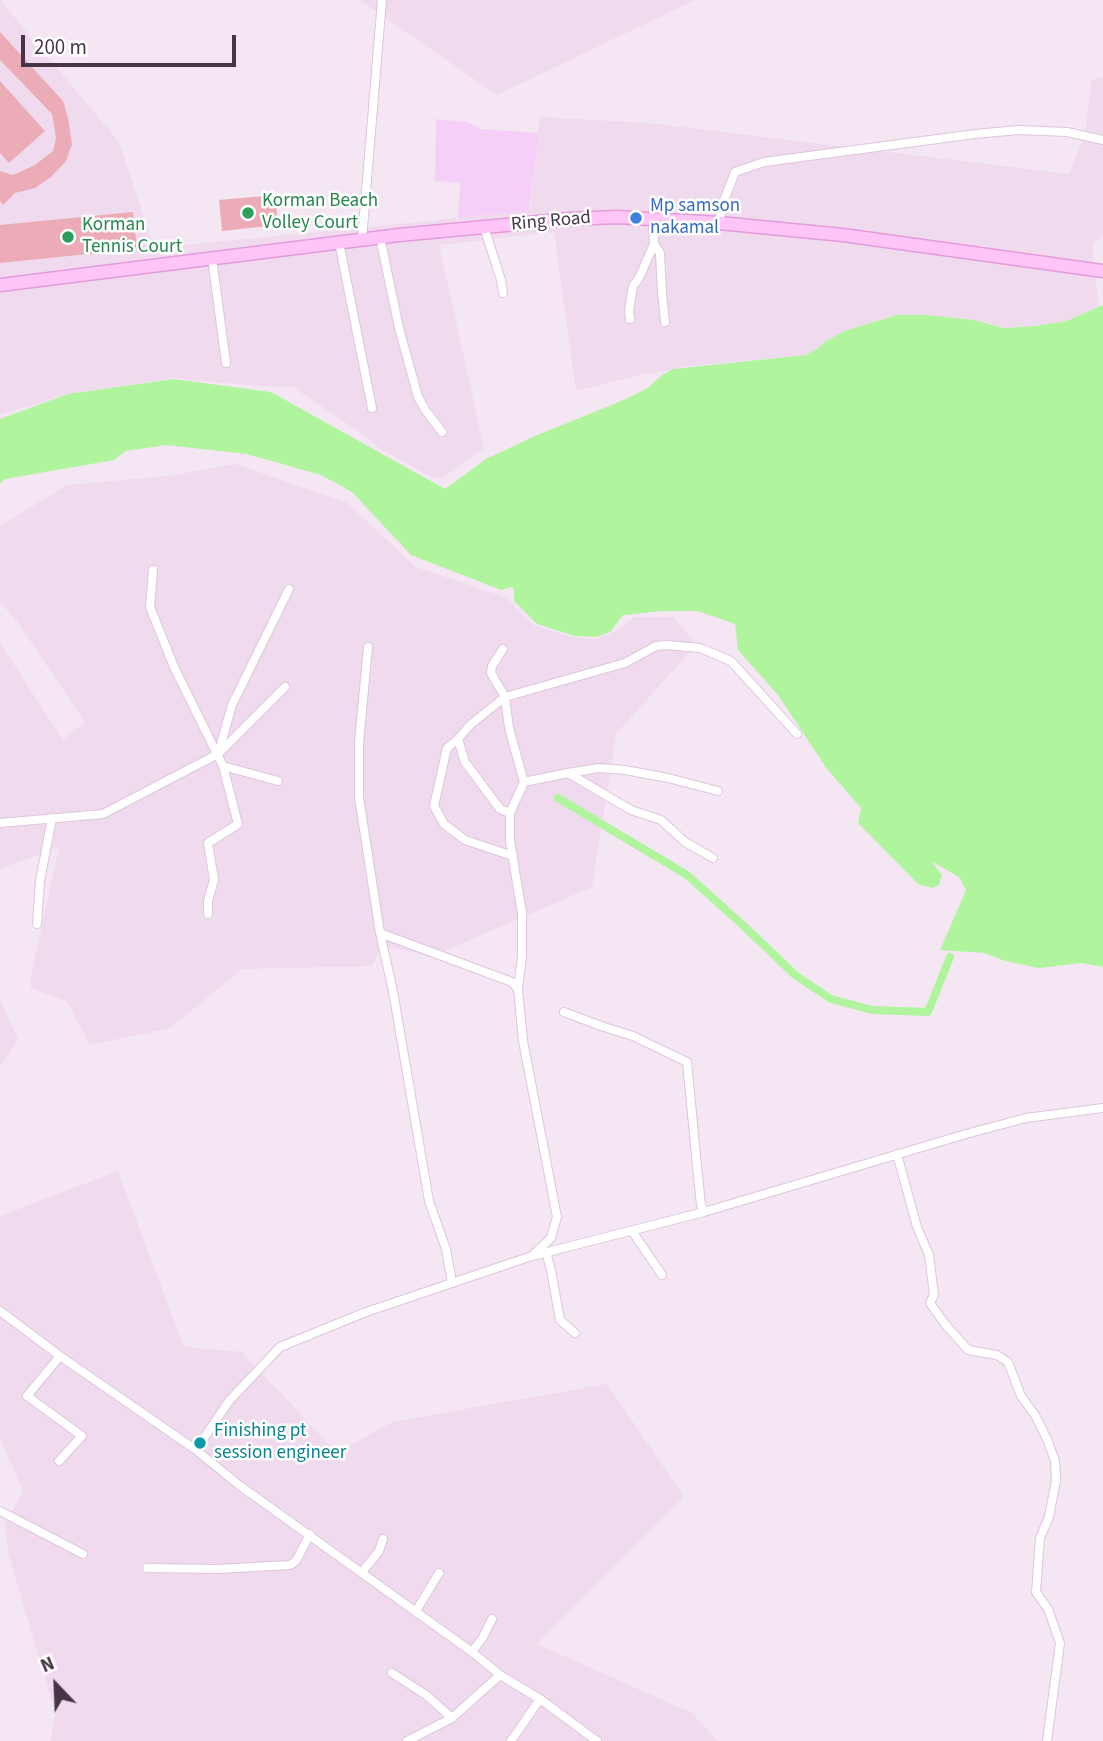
<!DOCTYPE html>
<style>
body{margin:0}
#map{position:relative;width:1103px;height:1741px;overflow:hidden;background:#f4e6f3;font-family:"Source Sans 3",sans-serif}
canvas{display:block}
.north{position:absolute;left:21px;top:1650px;width:70px;height:70px;-webkit-text-stroke:5px #fff;paint-order:stroke;rotate:337deg;font-size:19px;font-weight:700;line-height:28px;text-align:center;color:#473547}
.north::after{content:'';display:block;margin:auto;width:24px;height:32px;background:#473547;clip-path:polygon(50% 0,100% 100%,50% 72%,0 100%)}
.scale{position:absolute;left:21px;top:35px;width:215px;height:32px;box-sizing:border-box;border:4px solid #473547;border-top:0;padding-left:9px;font-size:21px;line-height:24px;white-space:nowrap;color:#473547;-webkit-text-stroke:5px #fff;paint-order:stroke}
</style>
<div id="map">
<canvas width="1103" height="1741"></canvas>
<div class="north">N</div>
<div class="scale">200 m</div>
</div>
<script>
const c = document.querySelector('canvas').getContext('2d');
c.lineJoin = 'round';
function paint(path, color) { c.fillStyle = color; c.fill(path, 'evenodd'); }
const toPath = rows => new Path2D(rows.map(r => 'M' + r).join(''));
function trace(path, color, width, dash) { c.strokeStyle = color; c.lineWidth = width; c.lineCap = dash ? 'butt' : 'round'; c.setLineDash(dash || []); c.stroke(path); }
function write(font, color, halo, rows, align = 'center') {
  c.font = font + ' "Source Sans 3",sans-serif'; c.lineWidth = 5; c.setLineDash([]); c.textBaseline = 'middle'; c.strokeStyle = halo; c.fillStyle = color; for (const [text, x, y, turn = 0] of rows) {
    c.save(); c.translate(x, y); c.rotate((+turn || 0) * Math.PI / 180); c.textAlign = isNaN(turn) ? turn : align; if (halo) c.strokeText(text, 0, 0); c.fillText(text, 0, 0); c.restore();
  }
}
paint(toPath([
 [0,0,119,142,154,248,530,211,540,117,648,123,1069,174,1085,134,1092,80,1103,77,1103,235,1092,246,1099,306,1066,321,1036,326,1003,328,984,322,897,315,847,330,826,341,817,349,806,355,680,367,667,371,644,374,576,391,554,232,439,245,484,448,442,478,436,479,380,449,368,438,293,387,256,386,173,378,67,394,0,415],
 [360,0,695,0,497,95],
 [236,464,347,503,416,567,505,597,535,626,575,638,596,639,612,634,634,617,673,617,697,644,616,734,592,887,431,957,382,945,372,966,242,969,170,1028,90,1045,67,1002,31,988,31,976,59,847,0,869,0,643,63,740,85,722,16,620,0,602,0,526,67,485,169,476],
 [0,999,18,1040,0,1067],
 [118,1171,184,1347,242,1352,337,1453,392,1422,607,1384,684,1497,537,1644,692,1713,718,1741,51,1741,55,1713,8,1552,5,1523,23,1491,0,1438,0,1216]
]), '#f0dbee');
paint(toPath([
 [436,119,468,122,481,129,539,133,529,211,458,218,460,183,435,181]
]), '#f6cff8');
paint(toPath([
 [0,32,63,101,68,118,72,144,66,161,51,177,35,188,15,193,3,205,0,201,0,171,13,175,35,165,53,151,56,138,52,114,0,60],
 [0,81,45,131,9,163,0,153],
 [275,195,278,225,222,231,219,200],
 [133,212,137,249,0,263,0,225]
]), '#ecacb7');
paint(toPath([
 [1103,305,1103,967,1082,963,1039,968,1005,961,984,953,940,950,966,890,959,877,931,861,942,875,939,885,932,888,918,884,858,823,861,808,827,769,778,695,738,650,735,624,698,611,663,611,623,615,610,632,596,637,575,636,537,624,514,601,514,590,512,587,501,590,411,555,352,492,321,475,247,454,166,445,126,451,114,460,5,479,0,484,0,419,68,394,173,379,271,392,445,489,486,459,535,436,626,399,648,388,662,375,673,369,806,355,817,349,826,341,847,330,897,315,927,315,974,320,1003,328,1036,326,1066,321]
]), '#b0f59e');
trace(toPath([
 [558,798,687,875,746,928,795,975,831,999,872,1010,928,1012,950,957]
]), '#b0f59e', 8);
const street = toPath([
 [719,223,723,203,735,172,764,162,975,134,1019,130,1067,132,1103,140],
 [484,227,501,280,503,293],
 [380,237,399,328,418,397,426,411,442,432],
 [362,239,382,0],
 [339,242,372,408],
 [654,244,660,253,662,292,665,322],
 [212,258,226,363],
 [630,319,629,310,633,286,639,278,654,244,653,219],
 [153,570,150,607,174,667,223,766,238,824,208,843,214,880,208,901,208,914],
 [368,647,359,742,359,797,380,933,393,991,429,1201,446,1249,452,1283],
 [503,649,492,666,491,673,505,697,509,728,524,782,510,813],
 [458,739,447,748,434,806,444,824,465,840,513,856],
 [219,751,232,705,289,589],
 [223,766,278,781],
 [568,773,599,768,625,770,668,778,718,791],
 [524,782,568,773,631,810,661,820,685,842,713,858],
 [0,823,103,814,218,754,285,687],
 [37,924,40,881,52,818],
 [380,933,512,982,518,989,523,1041,557,1217,551,1238,533,1255],
 [518,989,522,956,522,913,510,841,510,813,500,809,465,762,458,739,470,725,505,697,625,663,656,646,667,645,700,648,731,661,797,734],
 [564,1012,601,1026,633,1036,687,1062,697,1166,701,1205,704,1212],
 [897,1154,917,1227,929,1255,934,1295,930,1303,945,1324,968,1350,997,1355,1008,1362,1021,1396,1035,1415,1047,1439,1055,1461,1056,1480,1049,1517,1040,1538,1037,1579,1036,1592,1048,1609,1060,1643,1047,1741],
 [632,1231,662,1275],
 [546,1252,551,1270,560,1320,575,1333],
 [0,1311,60,1356,196,1450,239,1485,472,1652,500,1675,540,1699,597,1741],
 [196,1450,229,1401,280,1347,366,1312,532,1256,704,1212,966,1134,1026,1118,1103,1108],
 [59,1461,82,1436,27,1396,60,1356],
 [0,1511,83,1554],
 [147,1568,218,1569,290,1565,296,1561,310,1534],
 [362,1572,379,1551,383,1539],
 [416,1611,439,1573],
 [472,1652,483,1637,492,1619],
 [392,1673,426,1695,452,1718],
 [407,1741,452,1718,500,1675],
 [511,1741,540,1699]
]);
const secondary = toPath([
 [0,285,399,235,570,219,616,217,719,223,843,235,1103,271]
]);
trace(street, '#dec5dd', 10);
trace(secondary, '#e49adb', 15);
trace(street, '#fff', 8);
trace(secondary, '#ffc5f7', 12);
for (const [x, y, r, color] of [
 [248,213,7,"#2e9e5b"],
 [636,218,7,"#3f7fe0"],
 [68,237,7,"#2e9e5b"],
 [200,1443,7,"#0f9aa8"]
]) { const dot = new Path2D(); dot.arc(x, y, r, 0, 2 * Math.PI); c.fillStyle = color; c.fill(dot); trace(dot, '#fff', 2.5); }
write('19px', '#27864d', '#fff', [
 ["Korman Beach",262,202],
 ["Volley Court",262,224],
 ["Korman",82,226],
 ["Tennis Court",82,248]
], 'left');
write('19px', '#366cbe', '#fff', [
 ["Mp samson",650,207],
 ["nakamal",650,229]
], 'left');
write('19px', '#473547', '#fff', [
 ["Ring Road",551,222,-5]
]);
write('19px', '#0d838f', '#fff', [
 ["Finishing pt",214,1432],
 ["session engineer",214,1454]
], 'left');
</script>
